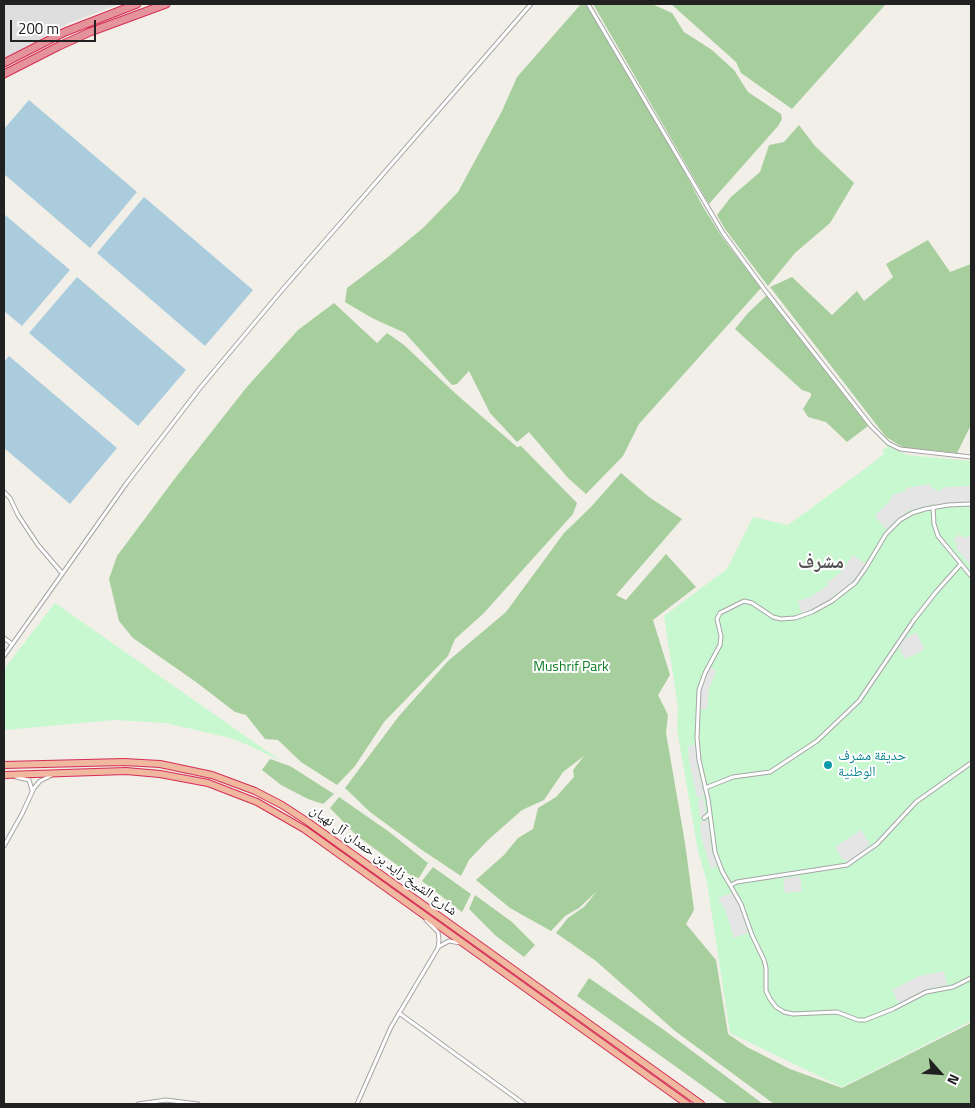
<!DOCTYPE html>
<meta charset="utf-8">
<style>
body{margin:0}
#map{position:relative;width:975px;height:1108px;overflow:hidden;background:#f1efe8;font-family:"Titillium Web",sans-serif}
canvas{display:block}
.frame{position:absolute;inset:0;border:5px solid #212121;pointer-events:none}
.north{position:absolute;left:915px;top:1048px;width:50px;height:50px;-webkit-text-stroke:4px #fff;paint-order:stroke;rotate:116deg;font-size:14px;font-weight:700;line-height:20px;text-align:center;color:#212121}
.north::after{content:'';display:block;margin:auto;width:18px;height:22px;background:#212121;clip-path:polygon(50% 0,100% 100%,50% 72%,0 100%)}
.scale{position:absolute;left:10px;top:20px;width:86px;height:22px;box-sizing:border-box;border:2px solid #212121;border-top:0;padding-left:6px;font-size:15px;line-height:18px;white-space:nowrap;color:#212121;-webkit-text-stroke:4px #fff;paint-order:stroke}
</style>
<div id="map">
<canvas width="975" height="1108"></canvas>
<div class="frame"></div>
<div class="north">N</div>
<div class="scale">200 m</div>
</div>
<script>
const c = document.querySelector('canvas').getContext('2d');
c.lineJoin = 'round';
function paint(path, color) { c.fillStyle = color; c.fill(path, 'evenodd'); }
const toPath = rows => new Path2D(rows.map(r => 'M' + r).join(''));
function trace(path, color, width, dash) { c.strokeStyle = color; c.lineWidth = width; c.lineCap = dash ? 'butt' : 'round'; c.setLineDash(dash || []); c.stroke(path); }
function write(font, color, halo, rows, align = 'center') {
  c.font = font + ' "Titillium Web","Noto Naskh Arabic",sans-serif'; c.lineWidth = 4; c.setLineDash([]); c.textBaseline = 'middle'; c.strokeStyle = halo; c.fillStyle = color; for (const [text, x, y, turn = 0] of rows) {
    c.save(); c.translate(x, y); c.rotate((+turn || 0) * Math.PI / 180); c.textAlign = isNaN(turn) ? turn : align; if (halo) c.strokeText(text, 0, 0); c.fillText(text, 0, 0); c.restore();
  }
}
paint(toPath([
 [4,4,120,4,69,23,4,59]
]), '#dfdede');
paint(toPath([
 [581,4,585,4,589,9,675,154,702,205,722,237,761,288,639,424,623,456,586,494,568,478,529,432,517,442,490,413,469,371,457,384,452,385,405,333,372,318,345,302,347,288,388,257,423,228,458,192,502,111,517,77],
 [593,4,652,4,672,13,684,32,712,50,734,70,748,92,781,114,782,119,778,126,709,204],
 [671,4,886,4,792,109,741,73,736,62],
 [799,125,815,146,854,183,830,223,795,253,768,286,725,229,717,215,731,197,760,172,769,145,784,142],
 [928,240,950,272,971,264,971,425,957,453,904,448,886,437,770,287,792,277,832,315,857,291,864,301,893,277,886,264],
 [767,295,868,426,847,442,826,422,808,417,803,409,811,396,811,393,802,390,735,329,748,313],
 [334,303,377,343,387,333,404,345,456,394,517,447,521,446,577,503,573,514,483,614,455,639,448,656,384,722,355,766,337,785,301,762,278,740,265,739,246,715,235,712,196,682,133,638,119,621,109,579,117,556,176,477,246,388,298,330],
 [621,473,649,497,682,519,616,595,626,600,666,554,696,587,653,620,670,675,658,695,668,715,666,733,685,843,694,910,686,924,716,960,728,1034,747,1047,790,1069,842,1088,971,1023,971,1104,774,1104,675,1031,596,961,556,933,568,918,584,907,597,891,579,908,565,916,551,931,510,908,476,880,504,855,518,838,533,829,538,808,556,797,574,777,573,770,584,756,563,772,544,800,522,810,488,840,469,860,461,876,422,850,370,812,345,788,399,716,448,661,506,612,564,533,591,507],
 [270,759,290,766,334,794,323,804,308,799,281,785,262,770],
 [339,797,388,831,428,863,419,878,412,876,356,835,330,808],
 [433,867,471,894,462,912,422,881],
 [475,895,512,922,535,945,524,957,496,936,469,909],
 [589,978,664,1030,763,1104,728,1104,577,996]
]), '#a7cf9e');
paint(toPath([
 [888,446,907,455,971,461,971,1021,842,1087,730,1033,707,882,698,851,677,729,678,707,664,616,727,569,753,517,788,525,866,468,884,454,882,451],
 [55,603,281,761,248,745,230,738,166,723,114,720,4,730,4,669]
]), '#c7f8d0');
paint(toPath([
 [930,484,931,487,938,491,942,490,942,488,948,487,971,486,971,503,935,505,934,502,934,504,911,510,910,509,886,529,876,518,876,514,890,501,892,495,906,491,906,488],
 [960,534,964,538,970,536,971,538,971,564,970,565,956,548,957,544,953,539],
 [853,555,866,564,857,577,845,588,824,603,802,614,798,601,811,597,828,585,827,583,842,571],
 [916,632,924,648,922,651,905,659,898,646,905,639],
 [709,668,713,668,716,672,709,688,707,709,700,709,700,693,702,683],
 [695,745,698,770,704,795,702,796,705,805,705,821,708,821,711,847,717,866,711,869,701,836,700,822,703,821,702,817,700,816,698,801,700,801,700,797,697,797,689,761,688,746],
 [861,830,870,845,866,847,866,851,848,863,845,859,843,860,835,847],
 [800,876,802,891,785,893,783,879],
 [732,893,739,905,748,933,734,938,726,912,718,898],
 [944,971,947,985,926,989,899,1003,892,990,919,976]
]), '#e5e5e5');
paint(toPath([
 [29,100,137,192,90,248,4,174,4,129],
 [144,197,253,290,205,346,97,253],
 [4,214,70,270,22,326,4,311],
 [77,277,186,370,138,426,29,333],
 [9,356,117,448,70,504,4,448,4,362]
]), '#acd');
const minor = toPath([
 [588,4,723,233,764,289,871,426,888,443,900,449,971,457],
 [4,492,10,498,18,515,38,545,62,573],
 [971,504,948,505,925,509,912,513,900,520,886,534,865,569,855,583,832,601,812,612,795,618,781,619,773,617,752,603,744,601,720,613,717,619,721,636,720,645,705,673,699,690,697,738,699,760,708,799,715,852,722,871,741,904,752,935,764,960,766,968,766,991,770,999,776,1007,784,1012,793,1014,837,1012,858,1020,865,1020,893,1009,926,992,953,987,971,978],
 [933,507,934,524,938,536,971,576],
 [4,638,12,644],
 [4,656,126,484,200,388,283,289,531,4],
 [16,777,29,780,32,790],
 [705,788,733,777,770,772,817,741,859,701,914,620,936,592,960,565],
 [704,818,709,814],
 [4,846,22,814,34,788,40,781,52,775],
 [731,885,737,882,847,865,877,844,916,802,971,763],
 [438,947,449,941,460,943],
 [399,1013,524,1104],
 [138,1104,166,1100,198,1104],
 [357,1104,391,1027,438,948,439,940,438,932,426,920]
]);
const trunk = toPath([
 [4,765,124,762,160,764,212,775,255,791,282,805,308,822,701,1104],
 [4,775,126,771,160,774,208,783,257,802,304,829,687,1104]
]);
const motorway = toPath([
 [4,63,65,32,137,4],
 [4,74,59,46,90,32,166,4]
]);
trace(minor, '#a5a5a5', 5);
trace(trunk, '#d62d56', 8);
trace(motorway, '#d62d56', 9);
trace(minor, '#fff', 3);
trace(trunk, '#efb89f', 6);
trace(motorway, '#e5939a', 7);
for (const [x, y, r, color] of [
 [828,765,5,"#0f9aa8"]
]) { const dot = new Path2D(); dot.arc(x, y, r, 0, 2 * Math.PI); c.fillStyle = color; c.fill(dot); trace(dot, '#fff', 2); }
write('14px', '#0f7e24', '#fff', [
 ["Mushrif Park",571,668]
]);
write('14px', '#0d838f', '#fff', [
 ["حديقة مشرف",838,757],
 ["الوطنية",838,773]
], 'left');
write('14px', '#212121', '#fff', [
 ["شارع الشيخ زايد بن حمدان آل نهيان",383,861,36]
]);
write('bold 19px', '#545454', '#fff', [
 ["مشرف",821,563]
]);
</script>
